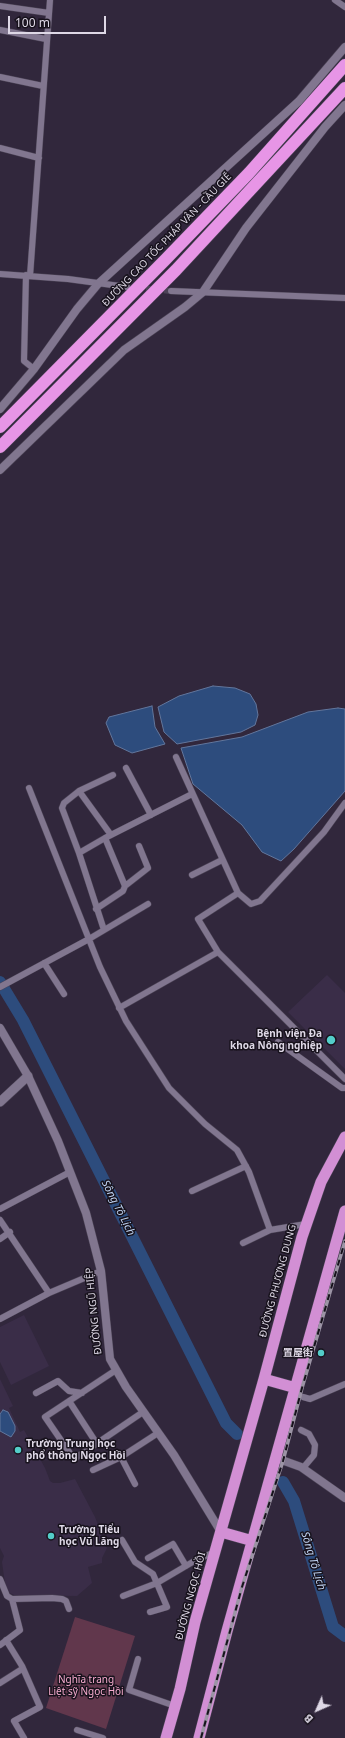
<!DOCTYPE html>
<meta charset="utf-8">
<style>
body{margin:0}
#map{position:relative;width:345px;height:1738px;overflow:hidden;background:#31273c;font-family:"Noto Sans",sans-serif}
canvas{display:block}
.north{position:absolute;left:297px;top:1690px;width:40px;height:40px;-webkit-text-stroke:3px #17121c;paint-order:stroke;rotate:225deg;font-size:11px;font-weight:700;line-height:16px;text-align:center;color:#ded8e6}
.north::after{content:'';display:block;margin:auto;width:14px;height:18px;background:#ded8e6;clip-path:polygon(50% 0,100% 100%,50% 72%,0 100%)}
.scale{position:absolute;left:8px;top:16px;width:98px;height:18px;box-sizing:border-box;border:2px solid #ded8e6;border-top:0;padding-left:5px;font-size:12px;line-height:14px;white-space:nowrap;color:#ded8e6;-webkit-text-stroke:3px #17121c;paint-order:stroke}
</style>
<div id="map">
<canvas width="345" height="1738"></canvas>
<div class="north">B</div>
<div class="scale">100 m</div>
</div>
<script>
const c = document.querySelector('canvas').getContext('2d');
c.lineJoin = 'round';
function paint(path, color) { c.fillStyle = color; c.fill(path, 'evenodd'); }
const toPath = rows => new Path2D(rows.map(r => 'M' + r).join(''));
function trace(path, color, width, dash) { c.strokeStyle = color; c.lineWidth = width; c.lineCap = dash ? 'butt' : 'round'; c.setLineDash(dash || []); c.stroke(path); }
function write(font, color, halo, rows, align = 'center') {
  c.font = font + ' "Noto Sans","Noto Sans SC",sans-serif'; c.lineWidth = 3; c.setLineDash([]); c.textBaseline = 'middle'; c.strokeStyle = halo; c.fillStyle = color; for (const [text, x, y, turn = 0] of rows) {
    c.save(); c.translate(x, y); c.rotate((+turn || 0) * Math.PI / 180); c.textAlign = isNaN(turn) ? turn : align; if (halo) c.strokeText(text, 0, 0); c.fillText(text, 0, 0); c.restore();
  }
}
paint(toPath([
 [327,975,345,993,345,1069,288,1012],
 [24,1315,49,1366,11,1385,0,1362,0,1327],
 [0,1379,13,1406,9,1408,20,1432,24,1430,45,1468,50,1481,53,1483,60,1483,75,1479,95,1517,107,1548,102,1558,102,1563,88,1567,92,1583,77,1596,14,1595,6,1591,2,1562,4,1556,0,1548]
]), '#3a2d48');
paint(toPath([
 [75,1617,135,1636,106,1729,46,1708]
]), '#61374c');
const water = toPath([
 [213,686,235,688,250,694,256,704,258,715,255,725,241,732,177,744,164,732,158,707,179,696,213,686],
 [152,706,155,727,165,744,132,753,115,745,106,723,109,717,152,706],
 [338,708,345,709,345,791,294,849,281,861,262,852,242,825,193,784,181,748,242,737,308,712,338,708],
 [3,1410,8,1412,15,1426,15,1431,11,1437,0,1431,0,1414,3,1410]
]);
paint(water, '#2d4c7d');
trace(water, '#62769c', 1);
trace(toPath([
 [0,982,23,1020,226,1423,237,1434],
 [283,1482,294,1501,333,1627,345,1636]
]), '#2d4c7d', 12);
trace(toPath([
 [137,288,171,291]
]), '#4b4256', 6, [6, 3]);
const minor = toPath([
 [335,0,345,7],
 [0,6,49,13],
 [0,30,46,39],
 [0,77,43,86],
 [0,148,39,158],
 [0,274,68,279,127,287],
 [26,275,24,361,34,369],
 [30,276,50,0],
 [171,291,345,298],
 [176,757,238,893],
 [126,768,151,815],
 [29,788,100,967,126,1021,169,1088,205,1124,237,1150,249,1172,270,1230],
 [79,791,64,803,62,808,79,853],
 [345,803,324,832,260,901,251,904,238,893,198,919,218,952,345,1079],
 [111,835,79,791,113,775],
 [192,875,222,860],
 [125,886,148,868,139,846],
 [96,909,123,891,125,886,105,838,192,794],
 [104,930,79,853,105,838],
 [44,963,64,994],
 [0,987,89,939,148,904],
 [119,1008,218,952],
 [278,1042,342,1088,345,1088],
 [192,1191,246,1166],
 [0,1209,70,1172],
 [0,1220,49,1293],
 [0,1239,10,1232],
 [243,1243,270,1230,306,1224],
 [0,1319,49,1293,101,1271],
 [116,1370,45,1417,74,1459,143,1412],
 [36,1393,58,1381,69,1391,82,1393],
 [303,1397,310,1399,345,1384],
 [69,1401,97,1444],
 [301,1430,309,1434,315,1445,314,1455,303,1468],
 [93,1470,121,1457],
 [135,1484,121,1457,158,1433],
 [122,1540,135,1562,153,1574,167,1607,150,1612],
 [148,1558,173,1544,186,1566],
 [0,1579,7,1596,12,1599,52,1598,62,1599,66,1601,69,1609],
 [123,1596,157,1583,196,1560,215,1552],
 [6,1640,22,1666,40,1707,14,1721,24,1738],
 [0,1645,20,1630,12,1599],
 [138,1659,129,1690,175,1706],
 [0,1683,22,1669],
 [77,1730,103,1738]
]);
const tertiary = toPath([
 [0,409,34,369,77,309,98,284,299,101,345,47],
 [0,470,124,350,185,307,203,292,246,228,325,127,345,105],
 [0,1028,28,1076,58,1141,86,1213,101,1271,110,1359,126,1387,174,1455,221,1532],
 [276,1458,301,1467,345,1498]
]);
const secondary = toPath([
 [0,1102,28,1076]
]);
const trunk = toPath([
 [264,1379,296,1388],
 [221,1532,253,1541],
 [166,1738,180,1689,195,1622,264,1379,302,1237,321,1182,345,1137],
 [199,1738,227,1631,345,1211]
]);
const motorway = toPath([
 [0,427,166,259,249,173,345,65],
 [0,447,176,270,345,88]
]);
trace(minor, '#4c4456', 7);
trace(tertiary, '#4c4456', 9);
trace(secondary, '#4c4456', 10);
trace(trunk, '#4c4456', 12);
trace(motorway, '#4c4456', 13);
trace(minor, '#81768f', 6);
trace(tertiary, '#81768f', 8);
trace(secondary, '#81768f', 9);
trace(trunk, '#d28fd4', 11);
trace(motorway, '#e795e6', 12);
const rail = toPath([
 [201,1738,242,1587,283,1461,302,1388,345,1241]
]);
trace(rail, '#9c94a5', 3.5);
trace(rail, '#17121c', 2, [6]);
for (const [x, y, r, color] of [
 [331,1040,5,"#53cdc9"],
 [321,1353,4,"#53cdc9"],
 [18,1450,4,"#53cdc9"],
 [51,1536,4,"#53cdc9"]
]) { const dot = new Path2D(); dot.arc(x, y, r, 0, 2 * Math.PI); c.fillStyle = color; c.fill(dot); trace(dot, '#17121c', 1.5); }
write('10px', '#ded8e6', '#17121c', [
 ["ĐƯỜNG CAO TỐC PHÁP VÂN - CẦU GIẼ",167,240,-46],
 ["ĐƯỜNG PHƯƠNG DUNG",278,1281,-75],
 ["ĐƯỜNG NGŨ HIỆP",94,1311,-96],
 ["ĐƯỜNG NGỌC HỒI",191,1596,-75]
]);
write('bold 10px', '#ded8e6', '#17121c', [
 ["Bệnh viện Đa",322,1034],
 ["khoa Nông nghiệp",322,1046],
 ["置屋街",313,1353],
 ["Trường Trung học",26,1444,"left"],
 ["phổ thông Ngọc Hồi",26,1456,"left"],
 ["Trường Tiểu",59,1530,"left"],
 ["học Vũ Lăng",59,1542,"left"]
], 'right');
write('10px', '#f7accf', '#17121c', [
 ["Nghĩa trang",86,1680],
 ["Liệt sỹ Ngọc Hồi",86,1692]
]);
write('italic 11px', '#bed2f1', '#17121c', [
 ["Sông Tô Lịch",118,1208,63],
 ["Sông Tô Lịch",313,1561,73]
]);
</script>
